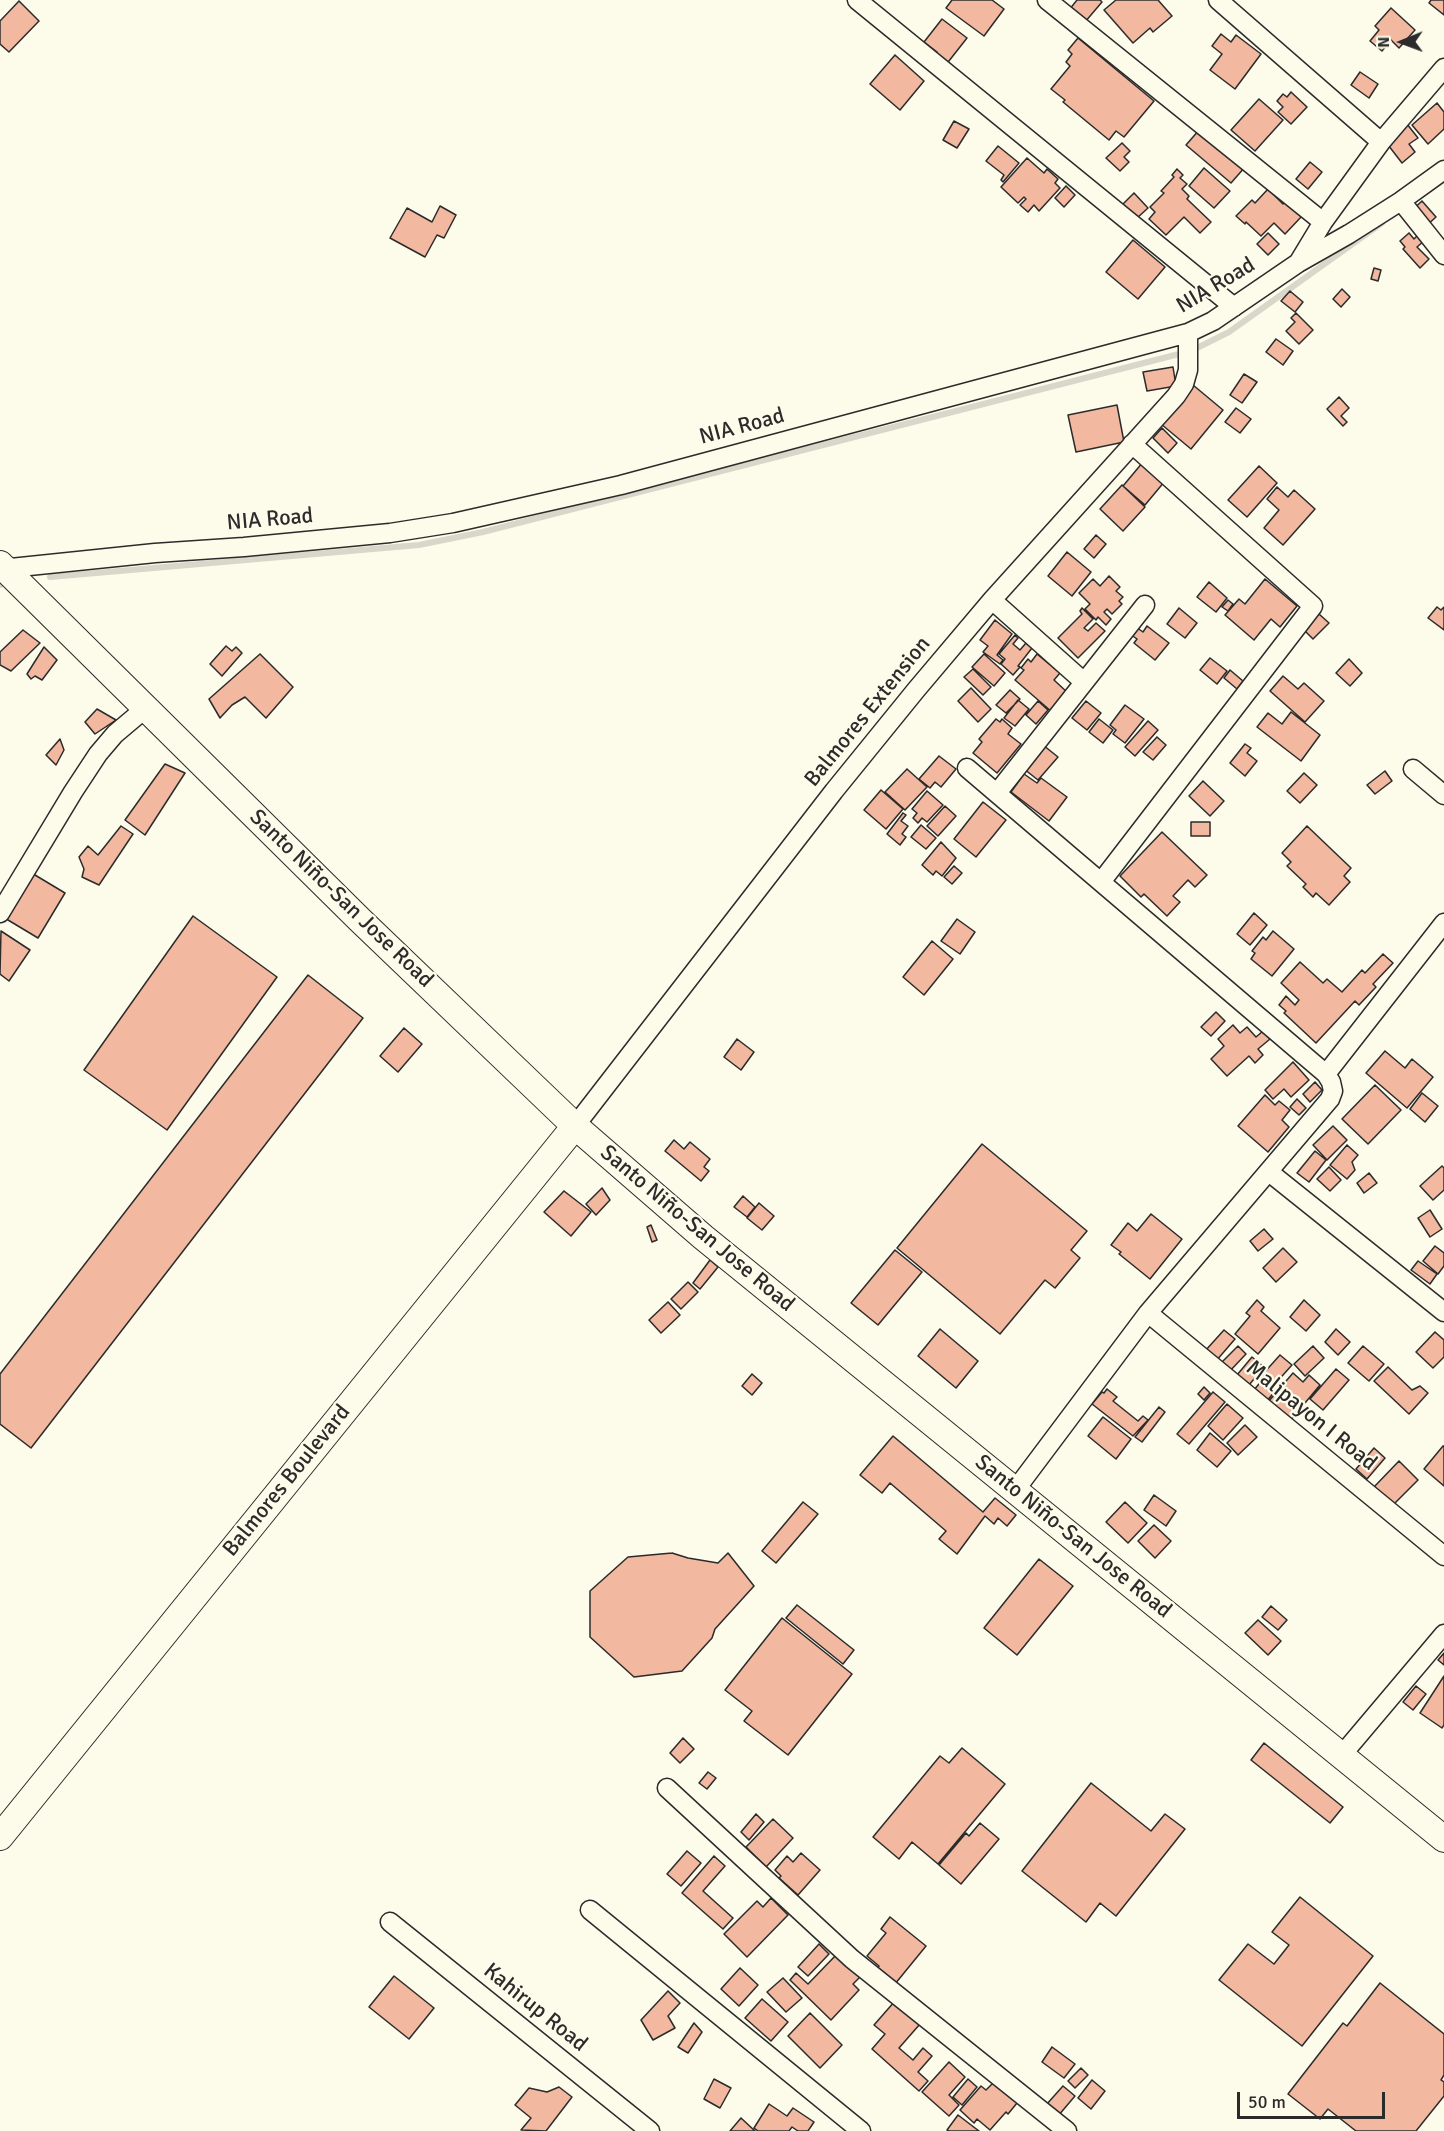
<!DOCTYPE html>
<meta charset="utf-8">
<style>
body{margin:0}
#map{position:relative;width:1444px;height:2131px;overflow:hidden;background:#fdfbea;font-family:Signika,sans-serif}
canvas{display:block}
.north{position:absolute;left:1372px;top:12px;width:60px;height:60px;-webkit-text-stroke:4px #fdfbea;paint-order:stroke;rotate:269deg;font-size:16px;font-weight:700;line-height:24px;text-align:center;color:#2b2b2b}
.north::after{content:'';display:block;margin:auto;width:21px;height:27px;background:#2b2b2b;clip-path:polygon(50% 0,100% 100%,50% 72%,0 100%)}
.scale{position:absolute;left:1237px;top:2092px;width:148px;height:27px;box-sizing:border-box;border:3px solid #2b2b2b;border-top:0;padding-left:8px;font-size:18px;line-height:21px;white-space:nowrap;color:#2b2b2b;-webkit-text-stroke:4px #fdfbea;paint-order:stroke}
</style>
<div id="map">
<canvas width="1444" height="2131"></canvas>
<div class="north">N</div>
<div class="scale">50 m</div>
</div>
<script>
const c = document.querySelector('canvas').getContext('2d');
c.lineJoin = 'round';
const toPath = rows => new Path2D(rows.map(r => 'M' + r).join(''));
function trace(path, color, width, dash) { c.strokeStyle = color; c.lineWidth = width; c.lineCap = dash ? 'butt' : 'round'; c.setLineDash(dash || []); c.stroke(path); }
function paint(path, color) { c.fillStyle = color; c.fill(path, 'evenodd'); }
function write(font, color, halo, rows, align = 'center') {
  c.font = font + ' Signika,sans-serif'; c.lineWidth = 4.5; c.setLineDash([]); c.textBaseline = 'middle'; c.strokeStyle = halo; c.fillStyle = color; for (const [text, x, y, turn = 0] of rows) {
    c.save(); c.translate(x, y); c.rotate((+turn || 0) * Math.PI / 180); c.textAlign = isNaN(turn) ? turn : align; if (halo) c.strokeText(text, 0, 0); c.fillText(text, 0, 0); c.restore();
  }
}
trace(toPath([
 [1199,347,1229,332,1382,223],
 [50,577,419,545,483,532,1179,354],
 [0,585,2,584]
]), '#d8d7c9', 6);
const building = toPath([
 [952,0,992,0,1004,9,984,36,946,8,952,0],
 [1077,0,1100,0,1102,2,1085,22,1069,10,1077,0],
 [1116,0,1158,0,1172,16,1153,32,1150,28,1133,43,1104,10,1116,0],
 [1431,0,1444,0,1444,15,1429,3,1431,0],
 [19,1,39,21,9,52,0,44,0,21,19,1],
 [1391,8,1415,30,1399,48,1391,40,1382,51,1370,41,1379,30,1375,26,1391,8],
 [942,19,967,38,945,66,934,57,937,52,924,42,942,19],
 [1221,34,1231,42,1236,35,1261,54,1235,89,1210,70,1222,54,1212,46,1221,34],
 [1078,38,1154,101,1124,137,1116,131,1109,140,1063,102,1065,100,1051,89,1070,66,1066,62,1072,54,1068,50,1078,38],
 [895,55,924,81,900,110,870,84,895,55],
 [1360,72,1378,84,1369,98,1351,85,1360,72],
 [1291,92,1307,107,1291,124,1278,112,1283,107,1277,101,1283,94,1287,97,1291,92],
 [1259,99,1283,120,1255,151,1231,130,1259,99],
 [1437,103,1444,112,1444,129,1428,144,1412,125,1437,103],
 [954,121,969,129,957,148,943,140,954,121],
 [1407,124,1418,138,1409,144,1415,152,1402,163,1385,141,1407,124],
 [1200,129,1245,167,1231,183,1186,145,1200,129],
 [1122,143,1130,151,1124,157,1129,162,1120,171,1106,158,1122,143],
 [998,146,1019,163,1003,182,1001,180,1004,175,986,161,998,146],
 [1027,158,1044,173,1047,169,1058,179,1055,183,1060,188,1039,211,1034,205,1028,212,1020,205,1026,199,1024,197,1018,203,1001,187,1027,158],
 [1310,162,1322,172,1308,189,1296,179,1310,162],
 [1204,168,1230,191,1214,208,1189,186,1204,168],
 [1177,169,1183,175,1180,178,1187,184,1182,189,1189,196,1187,199,1211,222,1200,233,1184,217,1166,235,1149,219,1155,212,1150,207,1164,193,1161,191,1174,177,1172,175,1177,169],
 [1066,186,1075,195,1064,207,1055,198,1066,186],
 [1268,189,1283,204,1287,201,1302,216,1285,234,1274,223,1261,236,1246,222,1245,224,1236,216,1252,200,1255,203,1268,189],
 [1134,193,1148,208,1136,219,1122,205,1134,193],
 [1422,201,1436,217,1425,227,1411,211,1422,201],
 [440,206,456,215,444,238,437,235,425,257,390,238,407,208,432,222,440,206],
 [1268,233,1279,244,1268,255,1257,244,1268,233],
 [1409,233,1414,239,1418,235,1424,241,1417,247,1429,259,1420,268,1403,249,1405,247,1400,241,1409,233],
 [1133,240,1165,267,1138,299,1106,272,1133,240],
 [1374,268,1381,270,1378,281,1371,279,1374,268],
 [1342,289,1350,297,1341,307,1333,299,1342,289],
 [1290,291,1303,302,1295,312,1281,301,1290,291],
 [1296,313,1313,330,1299,344,1286,331,1295,322,1291,318,1296,313],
 [1276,339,1293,351,1283,365,1266,352,1276,339],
 [1173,367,1176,386,1147,391,1143,372,1173,367],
 [1244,374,1257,382,1242,403,1230,395,1244,374],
 [1193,385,1223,410,1191,449,1161,424,1193,385],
 [1339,397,1349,408,1341,416,1347,422,1343,426,1327,409,1339,397],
 [1117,405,1124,442,1076,452,1068,415,1117,405],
 [1236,408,1251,419,1240,433,1225,422,1236,408],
 [1162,428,1177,443,1168,453,1153,438,1162,428],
 [1143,462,1165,481,1145,505,1123,486,1143,462],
 [1259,466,1277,483,1247,517,1228,500,1259,466],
 [1122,485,1145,507,1123,531,1100,509,1122,485],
 [1277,487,1288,497,1294,490,1315,509,1283,545,1264,528,1279,510,1267,499,1277,487],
 [1096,535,1106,544,1094,558,1084,549,1096,535],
 [1067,552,1091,572,1072,596,1048,576,1067,552],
 [1109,576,1120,587,1116,591,1123,597,1119,601,1122,604,1112,614,1107,609,1104,612,1111,619,1106,625,1098,617,1096,620,1085,609,1090,604,1079,593,1093,579,1100,586,1109,576],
 [1265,579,1297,606,1280,627,1271,619,1254,640,1225,615,1239,599,1245,604,1265,579],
 [1209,582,1227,598,1216,612,1197,597,1209,582],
 [1228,600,1233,604,1228,611,1222,607,1228,600],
 [1437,607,1441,610,1444,607,1444,630,1428,618,1437,607],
 [1082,608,1093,619,1084,628,1088,631,1096,623,1105,631,1078,658,1058,638,1082,614,1080,611,1082,608],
 [1179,608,1197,623,1185,638,1167,624,1179,608],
 [1319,614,1329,623,1313,639,1304,630,1319,614],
 [995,620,1012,634,997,655,1003,660,1000,664,983,652,988,646,980,640,995,620],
 [1147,626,1169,643,1155,660,1134,643,1137,639,1130,634,1136,627,1143,632,1147,626],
 [23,630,40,643,11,671,0,665,0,652,23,630],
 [1015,635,1018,638,1013,644,1020,650,1026,643,1032,648,1018,666,1020,667,1013,675,1001,664,1005,659,999,654,1015,635],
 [226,646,232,651,236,647,242,653,222,676,210,664,226,646],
 [44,647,57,660,42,680,35,676,31,679,27,674,44,647],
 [260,654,293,687,266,718,245,697,232,705,220,718,209,699,260,654],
 [984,654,1005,673,994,686,972,667,984,654],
 [1037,654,1060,673,1054,680,1068,693,1052,712,1015,680,1024,670,1021,668,1028,659,1031,662,1037,654],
 [1210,658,1227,671,1217,684,1200,670,1210,658],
 [1349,659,1362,673,1350,686,1336,673,1349,659],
 [973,669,991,687,983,695,964,677,973,669],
 [1230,670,1243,681,1237,689,1224,678,1230,670],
 [1283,676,1298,689,1304,683,1324,701,1305,722,1270,691,1283,676],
 [971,688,991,709,978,722,958,701,971,688],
 [1010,690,1020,699,1006,713,996,705,1010,690],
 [1018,700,1029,709,1015,726,1004,718,1018,700],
 [1038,701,1048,710,1036,724,1026,715,1038,701],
 [1086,701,1101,713,1087,730,1072,718,1086,701],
 [1125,705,1144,719,1125,743,1113,734,1116,730,1110,725,1125,705],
 [97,709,116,720,95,734,85,722,97,709],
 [1291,712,1320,735,1301,761,1257,727,1268,713,1282,724,1291,712],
 [996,719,1000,722,1002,719,1012,728,1008,734,1021,744,997,773,973,753,982,742,979,739,996,719],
 [1099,719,1113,730,1103,743,1089,732,1099,719],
 [1148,721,1158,730,1135,756,1125,747,1148,721],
 [1157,737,1166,745,1153,760,1143,752,1157,737],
 [60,739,64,750,56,765,46,755,60,739],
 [1245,744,1251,748,1247,753,1257,761,1245,776,1230,763,1245,744],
 [1043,745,1058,757,1038,780,1024,769,1043,745],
 [939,756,956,769,941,787,935,782,930,788,919,779,939,756],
 [165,764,185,773,145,835,125,820,165,764],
 [907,769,927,787,905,810,885,792,907,769],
 [1385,771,1392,781,1375,794,1367,785,1385,771],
 [1304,773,1317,785,1300,803,1287,791,1304,773],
 [1024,774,1037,783,1041,778,1067,797,1049,821,1011,792,1024,774],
 [1203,781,1224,801,1210,816,1189,796,1203,781],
 [881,790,903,809,886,829,864,810,881,790],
 [927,791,943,805,927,822,922,818,918,823,913,818,917,813,912,809,927,791],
 [983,802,1006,820,976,857,954,839,983,802],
 [945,806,956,816,938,836,927,826,945,806],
 [903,813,906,815,901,821,908,826,902,834,906,837,900,845,887,834,903,813],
 [1191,822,1210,822,1210,836,1191,836,1191,822],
 [921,825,936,838,926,849,911,837,921,825],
 [121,826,133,834,99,885,82,877,84,869,79,857,88,846,98,855,121,826],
 [1307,826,1351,868,1344,876,1350,882,1329,905,1316,893,1313,897,1303,887,1306,884,1287,866,1291,862,1282,853,1307,826],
 [1162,832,1207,875,1195,887,1188,880,1173,896,1180,902,1167,916,1144,894,1141,897,1120,876,1162,832],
 [941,842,956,858,942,876,936,871,933,875,922,865,941,842],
 [954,866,962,873,952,884,944,877,954,866],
 [30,872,65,893,38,938,3,917,30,872],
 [1254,913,1267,925,1250,945,1237,934,1254,913],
 [193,916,277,977,167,1130,84,1070,193,916],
 [957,919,975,932,960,954,941,941,957,919],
 [1,931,30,950,9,981,0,974,1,931],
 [1273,931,1294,949,1272,976,1251,959,1255,953,1252,951,1263,937,1266,940,1273,931],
 [932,941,953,959,924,995,903,977,932,941],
 [1383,954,1393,963,1373,984,1376,987,1359,1005,1355,1001,1316,1043,1284,1013,1286,1011,1279,1005,1286,996,1295,1005,1299,1000,1281,983,1300,962,1323,983,1327,979,1342,992,1362,970,1365,973,1383,954],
 [308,975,363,1018,31,1448,0,1424,0,1374,308,975],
 [1216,1012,1225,1021,1211,1036,1201,1027,1216,1012],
 [1233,1025,1240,1033,1247,1027,1256,1037,1263,1031,1270,1039,1258,1049,1263,1055,1255,1063,1249,1056,1227,1076,1211,1059,1224,1046,1218,1039,1233,1025],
 [404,1028,422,1044,398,1072,380,1056,404,1028],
 [737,1039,754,1052,741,1070,724,1057,737,1039],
 [1385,1051,1405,1068,1412,1059,1433,1077,1407,1108,1366,1073,1385,1051],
 [1293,1062,1309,1080,1291,1097,1284,1089,1273,1099,1265,1090,1293,1062],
 [1315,1082,1322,1090,1310,1102,1303,1094,1315,1082],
 [1375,1085,1401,1110,1368,1144,1342,1119,1375,1085],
 [1422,1093,1438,1106,1425,1122,1410,1109,1422,1093],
 [1265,1095,1275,1105,1279,1101,1290,1110,1282,1120,1289,1127,1268,1152,1238,1126,1265,1095],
 [1297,1099,1306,1108,1299,1115,1290,1107,1297,1099],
 [1333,1126,1347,1140,1327,1160,1313,1145,1333,1126],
 [674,1140,684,1149,690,1142,710,1159,704,1167,709,1171,701,1181,665,1151,674,1140],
 [982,1144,1087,1231,1071,1250,1080,1258,1055,1288,1045,1280,1000,1334,897,1248,982,1144],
 [1347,1145,1358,1155,1352,1162,1355,1170,1347,1179,1330,1165,1347,1145],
 [1315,1151,1326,1160,1309,1182,1297,1173,1315,1151],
 [1442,1166,1444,1168,1444,1190,1433,1200,1420,1186,1442,1166],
 [1329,1167,1341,1180,1330,1191,1317,1179,1329,1167],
 [1369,1173,1377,1183,1364,1193,1357,1183,1369,1173],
 [602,1188,610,1200,596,1215,586,1204,602,1188],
 [564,1191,591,1212,571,1236,544,1212,564,1191],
 [743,1196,755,1207,747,1217,734,1207,743,1196],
 [759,1203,774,1216,762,1230,747,1218,759,1203],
 [1430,1210,1442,1229,1430,1237,1418,1218,1430,1210],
 [1151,1214,1182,1239,1150,1279,1119,1254,1121,1252,1111,1245,1128,1223,1137,1231,1151,1214],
 [651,1225,657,1240,652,1242,647,1227,651,1225],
 [1264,1229,1273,1239,1258,1251,1250,1241,1264,1229],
 [1435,1246,1444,1253,1444,1266,1438,1274,1423,1261,1435,1246],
 [1283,1248,1297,1262,1276,1282,1263,1268,1283,1248],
 [895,1250,922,1272,878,1325,851,1303,895,1250],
 [710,1260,718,1267,700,1289,693,1283,710,1260],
 [1418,1261,1437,1274,1430,1284,1411,1270,1418,1261],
 [688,1282,698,1292,681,1309,671,1299,688,1282],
 [1257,1300,1264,1307,1261,1311,1280,1328,1258,1354,1235,1334,1250,1316,1246,1313,1257,1300],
 [1304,1300,1320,1315,1306,1331,1290,1317,1304,1300],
 [668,1302,680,1315,661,1333,649,1320,668,1302],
 [940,1329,978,1361,956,1388,918,1356,940,1329],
 [1336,1329,1350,1342,1338,1355,1325,1342,1336,1329],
 [1224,1330,1235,1339,1216,1361,1205,1351,1224,1330],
 [1435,1332,1444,1340,1444,1357,1433,1368,1416,1352,1435,1332],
 [1238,1346,1246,1354,1228,1373,1220,1364,1238,1346],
 [1313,1346,1324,1358,1305,1376,1294,1364,1313,1346],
 [1363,1346,1384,1364,1369,1381,1348,1363,1363,1346],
 [1280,1355,1292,1365,1274,1385,1262,1375,1280,1355],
 [1252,1357,1264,1367,1249,1385,1237,1375,1252,1357],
 [1388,1367,1412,1390,1420,1386,1428,1393,1409,1414,1374,1381,1388,1367],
 [1336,1369,1349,1380,1323,1410,1310,1399,1336,1369],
 [1293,1373,1303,1382,1309,1375,1320,1385,1290,1421,1268,1402,1293,1373],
 [752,1374,762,1383,752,1395,742,1386,752,1374],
 [1263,1379,1276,1390,1266,1402,1254,1390,1263,1379],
 [1204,1387,1210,1393,1204,1400,1198,1394,1204,1387],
 [1107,1389,1117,1397,1113,1401,1138,1421,1143,1416,1148,1420,1133,1436,1092,1404,1102,1392,1104,1393,1107,1389],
 [1213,1392,1225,1402,1189,1444,1177,1434,1213,1392],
 [1227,1404,1243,1418,1223,1440,1208,1426,1227,1404],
 [1159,1407,1165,1412,1142,1442,1135,1437,1159,1407],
 [1103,1417,1131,1439,1116,1459,1088,1436,1103,1417],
 [1245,1425,1257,1437,1238,1455,1227,1443,1245,1425],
 [1210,1433,1231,1451,1217,1467,1197,1450,1210,1433],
 [893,1436,983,1512,995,1498,1016,1515,1007,1526,998,1518,994,1524,985,1516,957,1554,939,1539,946,1531,890,1483,882,1493,860,1475,893,1436],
 [1443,1446,1444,1446,1444,1486,1424,1469,1443,1446],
 [1374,1448,1385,1458,1367,1479,1356,1469,1374,1448],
 [1399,1461,1418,1480,1392,1506,1373,1488,1399,1461],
 [1154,1495,1176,1511,1166,1526,1144,1510,1154,1495],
 [803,1502,818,1514,776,1563,762,1551,803,1502],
 [1125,1502,1147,1523,1128,1543,1106,1522,1125,1502],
 [1154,1525,1171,1541,1155,1558,1138,1541,1154,1525],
 [672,1553,688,1558,718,1563,728,1553,754,1586,715,1629,712,1638,682,1671,634,1677,590,1637,590,1591,628,1557,672,1553],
 [1039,1559,1073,1586,1017,1655,984,1628,1039,1559],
 [797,1605,854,1650,843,1664,786,1618,797,1605],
 [1271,1606,1287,1620,1278,1630,1262,1617,1271,1606],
 [782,1618,852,1674,788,1755,744,1721,752,1711,725,1690,782,1618],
 [1258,1620,1281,1641,1268,1655,1245,1633,1258,1620],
 [1444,1653,1444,1665,1438,1660,1444,1653],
 [1444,1676,1444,1725,1442,1728,1420,1713,1444,1676],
 [1416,1686,1426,1694,1413,1710,1403,1702,1416,1686],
 [683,1738,694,1749,680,1763,670,1753,683,1738],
 [1264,1743,1343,1807,1330,1823,1251,1760,1264,1743],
 [962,1748,1005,1784,938,1864,912,1842,899,1859,873,1837,940,1756,949,1763,962,1748],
 [708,1772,716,1778,707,1789,699,1783,708,1772],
 [1091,1783,1151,1831,1165,1814,1185,1829,1116,1916,1100,1903,1086,1922,1022,1871,1091,1783],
 [756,1814,764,1822,749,1840,741,1832,756,1814],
 [773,1819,793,1838,766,1867,746,1847,773,1819],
 [980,1823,999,1839,961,1884,939,1865,966,1833,969,1836,980,1823],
 [687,1851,701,1863,681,1886,667,1874,687,1851],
 [801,1853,820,1870,798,1895,779,1878,781,1876,775,1870,787,1856,793,1862,801,1853],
 [714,1856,725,1866,703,1891,733,1918,723,1929,682,1893,714,1856],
 [1300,1897,1373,1956,1302,2046,1219,1980,1248,1944,1274,1964,1289,1945,1272,1932,1300,1897],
 [771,1898,788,1915,747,1957,724,1934,757,1901,763,1907,771,1898],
 [890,1917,926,1946,895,1984,877,1970,879,1966,867,1956,886,1933,881,1929,890,1917],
 [819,1944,829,1954,808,1976,798,1967,819,1944],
 [837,1954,860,1977,853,1984,859,1990,831,2020,790,1980,796,1973,808,1984,837,1954],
 [740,1968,758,1985,739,2006,721,1989,740,1968],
 [394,1976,434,2008,409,2039,369,2007,394,1976],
 [783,1978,802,1998,786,2012,767,1992,783,1978],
 [1380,1983,1444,2034,1444,2075,1441,2080,1444,2082,1444,2096,1416,2131,1356,2131,1328,2109,1320,2119,1288,2094,1343,2023,1347,2026,1380,1983],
 [668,1991,680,2003,668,2016,675,2028,653,2040,641,2020,668,1991],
 [762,1999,788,2022,771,2041,745,2018,762,1999],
 [895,2001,920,2024,899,2048,913,2060,923,2048,932,2056,918,2072,928,2081,919,2091,872,2049,885,2034,874,2025,895,2001],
 [810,2013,842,2045,820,2068,788,2036,810,2013],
 [694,2023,702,2032,688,2053,678,2047,694,2023],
 [1052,2047,1075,2064,1064,2078,1042,2062,1052,2047],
 [949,2062,965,2077,949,2095,959,2105,949,2116,922,2092,949,2062],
 [1081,2068,1088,2075,1075,2088,1068,2081,1081,2068],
 [714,2079,731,2088,720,2108,704,2099,714,2079],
 [968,2079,977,2087,962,2105,953,2097,968,2079],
 [1092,2080,1105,2091,1091,2109,1078,2098,1092,2080],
 [994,2082,1017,2103,1008,2114,1006,2112,990,2130,977,2119,974,2123,960,2110,981,2086,986,2090,994,2082],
 [1063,2086,1075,2096,1058,2116,1046,2105,1063,2086],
 [559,2087,572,2097,546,2131,521,2130,531,2118,515,2105,529,2088,547,2092,559,2087],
 [769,2104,787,2116,793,2108,814,2122,808,2131,798,2131,792,2127,789,2131,758,2131,754,2128,769,2104],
 [958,2115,979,2131,949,2131,947,2130,958,2115],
 [741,2118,755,2131,730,2131,741,2118]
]);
paint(building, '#f2b8a0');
trace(building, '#2b2b2b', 1.5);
const minor = toPath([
 [857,0,1234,307],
 [1047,0,1323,222],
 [1218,0,1381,142],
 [1401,201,1444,255],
 [1300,260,1323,222,1381,142,1444,68],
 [0,569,155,553,244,547,390,533,453,523,621,485,1158,341,1188,333,1213,321,1298,263,1349,234,1401,201,1444,170],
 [992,600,1084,682],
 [967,768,1326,1074,1331,1082,1333,1091,1330,1099,1148,1313,1016,1489],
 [1413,769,1444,795],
 [997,793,1145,605],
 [1101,882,1313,606,1132,444],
 [0,913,73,792,98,754,115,734,147,707],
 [1326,1074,1444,923],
 [575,1126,834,791,916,690,992,600,1176,396,1184,384,1188,370,1188,333],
 [1269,1172,1444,1312],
 [1148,1313,1444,1556],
 [1341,1756,1444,1634],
 [667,1788,852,1959,1067,2131],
 [590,1910,861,2131],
 [390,1922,650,2131]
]);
const secondary = toPath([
 [0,564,360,920,575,1126,703,1237,1444,1839],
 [0,1837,575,1126]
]);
trace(minor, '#2b2b2b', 21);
trace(secondary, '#2b2b2b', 28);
trace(minor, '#fdfbea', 18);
trace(secondary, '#fdfbea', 26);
write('22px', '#2b2b2b', '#fdfbea', [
 ["NIA Road",1216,286,-31],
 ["NIA Road",742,427,-15],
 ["NIA Road",270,520,-5],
 ["Balmores Extension",868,712,-51],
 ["Santo Niño-San Jose Road",341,899,44],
 ["Santo Niño-San Jose Road",697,1229,40],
 ["Malipayon I Road",1311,1416,39],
 ["Balmores Boulevard",287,1481,-51],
 ["Santo Niño-San Jose Road",1073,1537,39],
 ["Kahirup Road",535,2008,39]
]);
</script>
